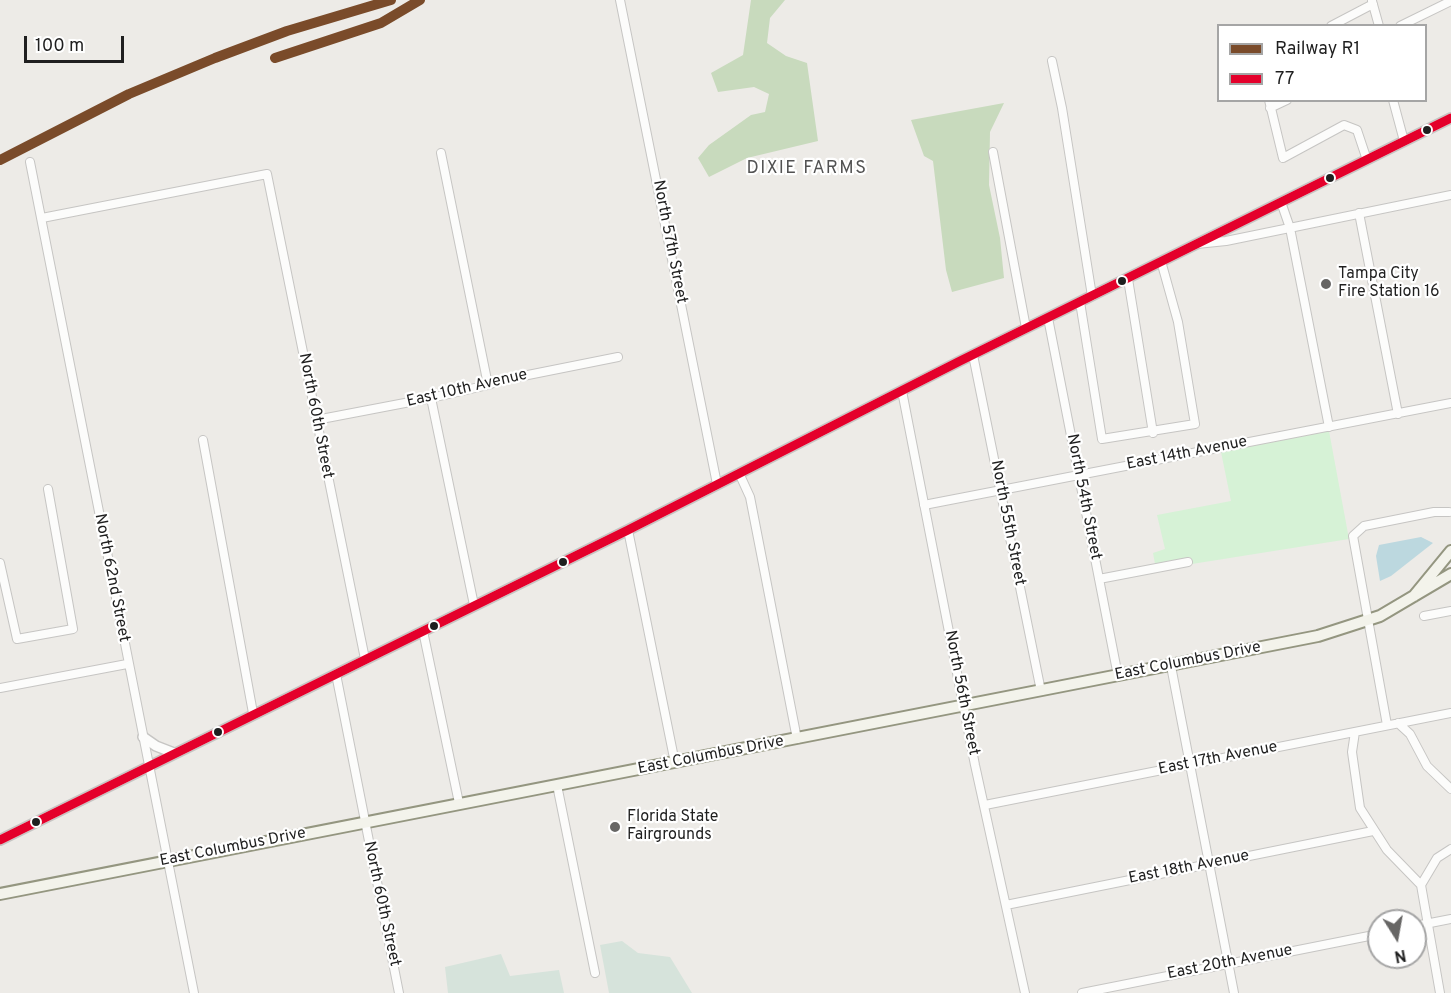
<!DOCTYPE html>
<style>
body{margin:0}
#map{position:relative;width:1451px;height:993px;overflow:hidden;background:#edebe7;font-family:Overpass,sans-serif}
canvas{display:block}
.legend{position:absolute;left:1217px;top:24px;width:210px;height:78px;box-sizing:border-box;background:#fff;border:2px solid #a5a5a5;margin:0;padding:8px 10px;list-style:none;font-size:18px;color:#1f1f1f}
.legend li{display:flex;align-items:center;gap:12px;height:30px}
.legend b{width:30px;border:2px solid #a5a5a5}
.north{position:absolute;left:1367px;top:909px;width:60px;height:60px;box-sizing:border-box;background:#fff;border:2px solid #a5a5a5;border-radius:50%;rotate:169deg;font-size:16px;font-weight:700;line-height:24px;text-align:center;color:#1f1f1f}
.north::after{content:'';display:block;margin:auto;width:21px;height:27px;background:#676665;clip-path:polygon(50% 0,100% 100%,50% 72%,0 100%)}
.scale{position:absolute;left:24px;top:36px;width:100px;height:27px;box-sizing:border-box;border:3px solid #1f1f1f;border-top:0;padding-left:8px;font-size:18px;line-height:21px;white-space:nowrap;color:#1f1f1f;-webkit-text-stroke:4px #fff;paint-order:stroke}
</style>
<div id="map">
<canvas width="1451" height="993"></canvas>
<ul class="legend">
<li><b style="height:8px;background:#7a4b2a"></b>Railway R1</li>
<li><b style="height:8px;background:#e4002b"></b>77</li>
</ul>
<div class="north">N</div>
<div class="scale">100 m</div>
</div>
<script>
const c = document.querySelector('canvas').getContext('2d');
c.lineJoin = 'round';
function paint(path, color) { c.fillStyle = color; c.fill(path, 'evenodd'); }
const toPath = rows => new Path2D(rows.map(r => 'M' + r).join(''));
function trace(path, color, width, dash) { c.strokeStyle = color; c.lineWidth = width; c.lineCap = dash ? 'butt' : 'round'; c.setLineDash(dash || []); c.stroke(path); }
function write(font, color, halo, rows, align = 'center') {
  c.font = font + ' Overpass,sans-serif'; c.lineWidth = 4.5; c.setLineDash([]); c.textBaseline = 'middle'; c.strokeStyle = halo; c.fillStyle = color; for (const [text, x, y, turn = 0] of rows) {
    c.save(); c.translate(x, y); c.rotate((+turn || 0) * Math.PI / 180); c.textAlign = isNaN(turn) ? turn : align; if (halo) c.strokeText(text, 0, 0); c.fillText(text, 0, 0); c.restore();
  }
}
paint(toPath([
 [751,0,785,0,770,18,767,43,786,56,807,63,818,141,747,158,709,177,698,158,709,145,751,115,765,112,769,94,754,87,718,92,711,73,743,55],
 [1004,103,990,132,989,185,1000,238,1004,278,952,292,946,270,933,161,924,156,911,120]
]), '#c8dabd');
paint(toPath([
 [622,941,638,953,670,957,692,993,609,993,600,945],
 [501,954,510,976,559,970,564,993,448,993,445,967]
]), '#d6e3db');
paint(toPath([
 [1329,431,1349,539,1192,564,1190,557,1155,564,1153,553,1165,549,1157,515,1231,501,1221,452]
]), '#d6f2d6');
paint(toPath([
 [1421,537,1433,543,1391,576,1380,581,1376,556,1379,545]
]), '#bcd8df');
const minor = toPath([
 [620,0,717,484],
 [1372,1,1379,26],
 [1331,26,1373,4],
 [1400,26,1451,1],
 [1052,61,1062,108,1092,296],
 [1269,100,1283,158,1344,125,1357,130,1367,160],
 [1393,100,1404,141],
 [1270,108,1287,100],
 [993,152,1026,328],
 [441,153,488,385],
 [30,162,194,993],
 [1281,202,1290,228,1329,427],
 [1359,213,1398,414],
 [42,218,267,174,365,659],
 [1197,244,1226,241,1451,195],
 [1128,279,1153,433],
 [1080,302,1102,439,1195,424,1178,322,1161,261],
 [1048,318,1118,676],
 [973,355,1041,691],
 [902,391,975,765,1025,993],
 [431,398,474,605],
 [316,420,431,398,488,385,498,381,618,357],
 [203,440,253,713],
 [739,473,750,497,797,739],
 [924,505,1451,403],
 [628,530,675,763],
 [0,563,17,639,73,629,48,489],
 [1099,579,1188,562],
 [1424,616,1451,611],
 [423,631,459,803],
 [1171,666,1234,993],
 [336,674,399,993],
 [0,688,127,664],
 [1398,723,1410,734,1427,766,1451,789],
 [1387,725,1353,536,1364,526,1434,512,1449,512],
 [1355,732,1352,752,1360,808,1387,850,1421,885,1440,993],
 [557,785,595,973],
 [985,805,1451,713],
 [1421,885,1437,858,1451,849],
 [1006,905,1373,831],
 [1415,926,1451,919],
 [1082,993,1379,934]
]);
const tertiary = toPath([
 [143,737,156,746,174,753],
 [0,840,628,530,960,361,1451,118]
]);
const secondary = toPath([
 [1414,596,1451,551],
 [0,894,1318,636,1380,616,1451,574]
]);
trace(minor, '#c6c5c3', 10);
trace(tertiary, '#c6c5c3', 12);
trace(secondary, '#949680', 14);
trace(minor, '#fcfcfb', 8);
trace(tertiary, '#fcfcfb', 9);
trace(secondary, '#f3f3eb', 10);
trace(toPath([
 [275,58,381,23,420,0]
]), '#cbcbca', 2, [12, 12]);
trace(toPath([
 [0,840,628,530,960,361,1451,118]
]), '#e4002b', 9);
trace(toPath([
 [275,58,381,23,420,0],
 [0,160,129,94,215,58,287,31,391,0]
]), '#7a4b2a', 10);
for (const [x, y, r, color] of [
 [1427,130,5,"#1f1f1f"],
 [1330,178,5,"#1f1f1f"],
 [1122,281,5,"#1f1f1f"],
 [1326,284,6,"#676665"],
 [563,562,5,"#1f1f1f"],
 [434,626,5,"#1f1f1f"],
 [218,732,5,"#1f1f1f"],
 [36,822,5,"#1f1f1f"],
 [615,827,6,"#676665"]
]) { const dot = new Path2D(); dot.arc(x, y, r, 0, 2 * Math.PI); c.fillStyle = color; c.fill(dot); trace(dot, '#fff', 2); }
write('16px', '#1f1f1f', '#fff', [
 ["North 57th Street",669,242,79],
 ["East 10th Avenue",467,389,-13],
 ["North 60th Street",315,416,79],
 ["East 14th Avenue",1187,454,-11],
 ["North 54th Street",1083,497,79],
 ["North 55th Street",1007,523,79],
 ["North 62nd Street",111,578,79],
 ["East Columbus Drive",1188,662,-11],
 ["North 56th Street",961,693,79],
 ["East Columbus Drive",711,756,-11],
 ["East 17th Avenue",1218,759,-11],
 ["East Columbus Drive",233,848,-11],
 ["East 18th Avenue",1189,868,-11],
 ["North 60th Street",381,904,78],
 ["East 20th Avenue",1230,963,-11]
]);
write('16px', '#1f1f1f', '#fff', [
 ["Tampa City",1338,275],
 ["Fire Station 16",1338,293],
 ["Florida State",627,818],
 ["Fairgrounds",627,836]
], 'left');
c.letterSpacing = '1.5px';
write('18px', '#525252', '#fff', [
 ["DIXIE FARMS",807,169]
]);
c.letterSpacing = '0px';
</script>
